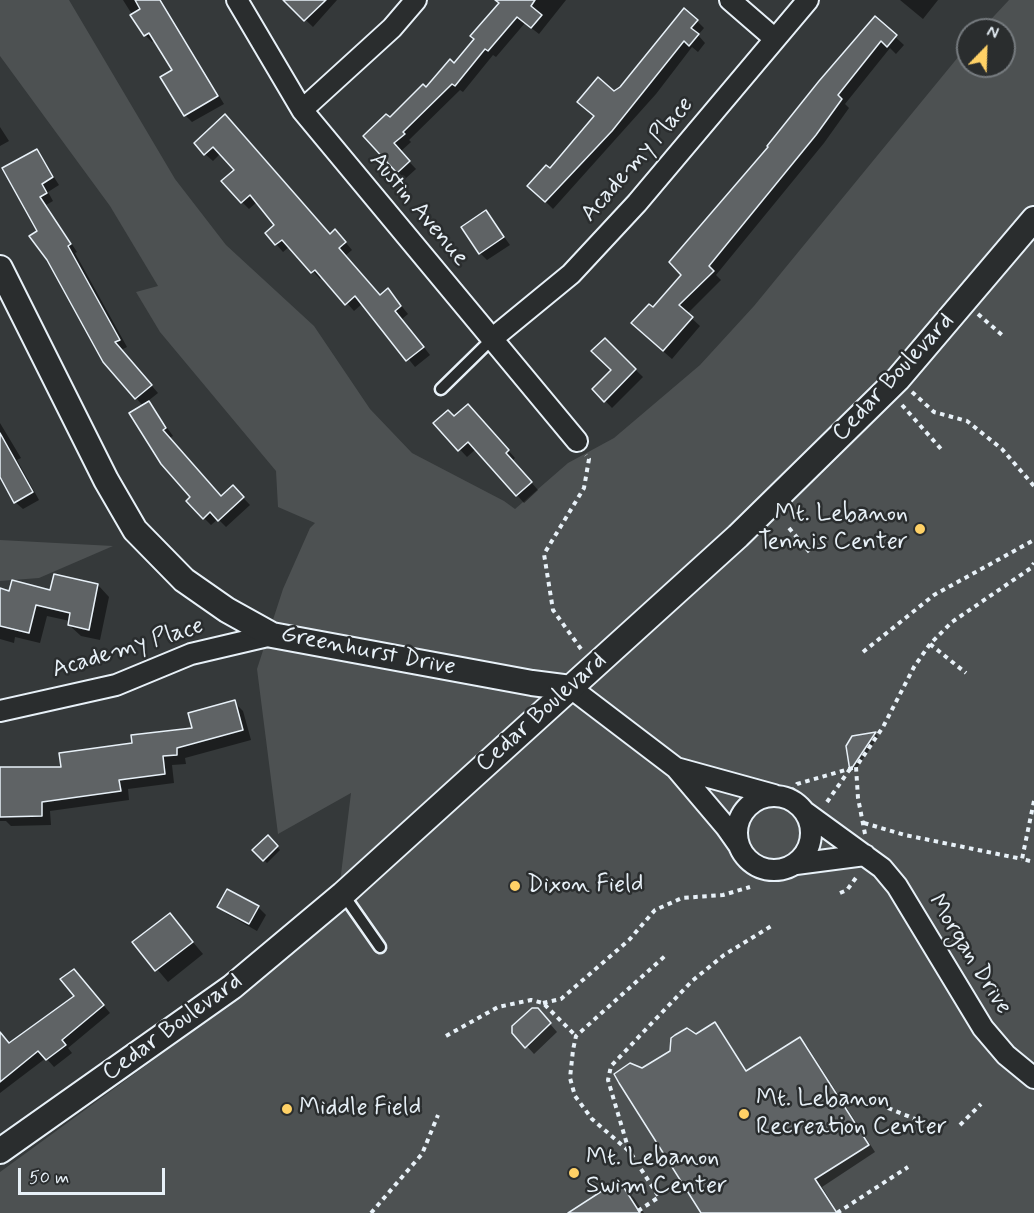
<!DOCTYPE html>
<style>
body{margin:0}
#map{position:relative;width:1034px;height:1213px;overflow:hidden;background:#35393a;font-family:Mynerve,sans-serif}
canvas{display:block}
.north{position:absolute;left:956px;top:18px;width:60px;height:60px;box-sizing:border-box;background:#2a2d2e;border:2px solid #767b7f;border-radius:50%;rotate:23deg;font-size:16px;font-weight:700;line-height:24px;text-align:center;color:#e8f1f8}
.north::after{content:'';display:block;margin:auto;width:21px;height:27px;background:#ffd166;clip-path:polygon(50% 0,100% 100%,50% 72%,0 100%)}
.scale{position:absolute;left:18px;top:1168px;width:147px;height:27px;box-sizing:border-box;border:3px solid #e8f1f8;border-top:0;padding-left:8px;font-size:18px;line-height:21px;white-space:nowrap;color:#e8f1f8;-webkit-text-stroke:4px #2a2d2e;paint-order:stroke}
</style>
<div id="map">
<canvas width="1034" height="1213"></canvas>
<div class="north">N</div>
<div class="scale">50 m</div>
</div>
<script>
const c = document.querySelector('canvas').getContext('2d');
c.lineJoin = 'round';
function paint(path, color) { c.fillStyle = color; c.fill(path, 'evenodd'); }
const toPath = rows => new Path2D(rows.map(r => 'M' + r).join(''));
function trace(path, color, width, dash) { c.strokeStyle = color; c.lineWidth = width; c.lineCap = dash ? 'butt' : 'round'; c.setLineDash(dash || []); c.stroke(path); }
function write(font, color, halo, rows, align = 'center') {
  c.font = font + ' Mynerve,sans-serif'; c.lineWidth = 5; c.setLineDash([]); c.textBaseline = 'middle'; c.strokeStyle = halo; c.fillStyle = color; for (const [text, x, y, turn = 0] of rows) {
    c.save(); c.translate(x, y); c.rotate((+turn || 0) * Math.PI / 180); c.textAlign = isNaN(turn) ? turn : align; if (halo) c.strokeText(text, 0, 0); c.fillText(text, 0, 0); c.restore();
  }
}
paint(toPath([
 [0,0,69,0,175,179,226,245,314,326,370,409,412,453,504,501,515,509,568,463,614,438,700,365,754,306,968,45,968,66,1004,66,1004,30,981,30,1009,0,1034,0,1034,1213,0,1213,0,1172,241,996,336,915,351,793,278,834,257,669,283,589,310,528,315,523,278,507,276,471,160,332,136,292,158,286,110,206,0,56],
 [0,540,113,546,39,578,0,581]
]), '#4d5152');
paint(toPath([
 [123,0,161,0,224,104,192,122,185,115,174,70,155,40,152,42,145,35],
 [285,0,337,0,313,27],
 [502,0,566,0,539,34,525,23,496,57,493,55,463,92,460,90,409,140,411,142,400,152,416,169,405,179,398,172,390,119,454,65],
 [900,0,938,0,923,19],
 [875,18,904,45,896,54,890,48,845,104,849,108,824,143,716,275,721,280,687,314,700,326,672,359,641,332,653,310,683,275,770,147],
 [697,21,704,28,698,35,705,43,698,52,692,47,656,94,553,209,529,185,550,170,614,93],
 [225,116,330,235,342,238,352,250,345,256,380,296,395,298,408,314,402,319,430,355,415,367,363,303,354,311,323,276,320,279,290,246,283,252,276,244,267,234,277,225,257,202,249,209,242,202,236,170,221,153,213,161,205,154],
 [0,127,9,141,0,146],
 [37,151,59,185,48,192,53,201,46,205,77,252,75,253,127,347,121,350,158,393,148,401,173,436,169,438,222,497,233,487,250,505,226,527,218,519,211,525,204,518,143,406,105,361,39,231],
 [486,212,510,245,487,260,480,253],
 [605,340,643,377,612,408,594,389,613,370],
 [475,413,515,458,512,461,538,490,524,503,476,449,467,457,435,423],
 [0,423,21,458,17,460,39,500,23,509,15,502,0,473],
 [98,585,109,597,100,640,81,636,69,625,70,621,47,616,40,643,15,637,14,643,0,639,0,590,10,593,51,592],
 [234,702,243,711,251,740,185,758,186,764,172,765,174,783,128,789,129,800,50,811,51,825,11,826,6,821,0,821,0,769,62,768,134,744,194,729],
 [876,734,878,737,854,772,847,746,853,738],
 [268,837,280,850,267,863,254,850],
 [228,891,258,907,266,915,257,931,227,914,219,907],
 [170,915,203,954,168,982,134,942],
 [81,978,110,1013,68,1048,72,1053,54,1067,46,1058,0,1093,0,1050,76,996],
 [545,1018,557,1032,534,1054,514,1032],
 [715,1024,748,1072,799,1039,807,1046,875,1152,822,1187,838,1213,703,1213,642,1070],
 [619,1182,634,1198,644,1213,571,1213]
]), '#0007');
const building = toPath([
 [135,0,160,0,218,96,184,116,160,77,172,70,149,33,144,36,130,15,140,9,135,0],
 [283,0,326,0,304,21,283,0],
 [495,0,535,0,531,6,542,15,531,28,517,17,488,51,485,49,455,86,452,84,403,132,405,134,394,143,410,161,397,173,363,136,386,114,390,117,423,84,426,87,450,59,454,63,474,39,470,36,499,3,495,0],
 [684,8,698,20,691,28,699,34,689,46,684,41,612,131,545,202,527,186,546,165,550,168,594,116,577,102,598,77,614,91,620,87,684,8],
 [875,16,897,35,887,47,881,41,838,95,842,99,816,135,709,266,714,271,679,305,693,317,663,351,631,323,649,304,653,307,681,275,669,262,768,147,767,146,819,81,875,16],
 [225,114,330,234,335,229,346,242,339,248,380,295,388,288,401,306,395,311,424,347,406,361,355,296,345,305,315,270,311,273,282,240,275,245,265,233,274,225,250,195,241,203,221,181,234,170,213,147,204,155,194,143,225,114],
 [37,149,53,177,42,184,47,193,40,197,71,244,68,246,120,340,115,342,152,385,135,399,103,362,47,260,29,236,37,231,2,168,37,149],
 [486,210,504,237,479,254,461,227,486,210],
 [605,338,636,369,604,402,592,389,611,370,591,351,605,338],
 [149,401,166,428,163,430,221,496,233,485,244,497,218,521,210,512,203,519,186,501,190,497,161,464,129,413,149,401],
 [468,404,509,450,506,453,532,482,516,496,468,442,458,451,433,423,448,410,454,416,468,404],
 [0,433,33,492,14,503,0,477,0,433],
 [54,574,98,584,89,630,68,625,70,613,36,605,29,633,0,626,0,588,9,591,12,580,50,590,54,574],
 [235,700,243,730,177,748,177,755,163,756,165,774,119,780,121,791,42,802,42,816,0,817,0,767,61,767,59,753,132,743,131,735,192,728,188,713,235,700],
 [876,732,850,771,846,746,852,736,876,732],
 [268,835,278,846,263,861,252,850,268,835],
 [227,889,259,906,249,924,217,907,227,889],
 [170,913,193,942,155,971,132,942,170,913],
 [74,969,104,1005,62,1040,66,1045,46,1060,38,1051,0,1082,0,1032,9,1043,74,996,60,979,74,969],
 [532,1008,538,1008,551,1023,525,1048,512,1033,512,1026,532,1008],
 [715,1022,746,1071,800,1037,869,1145,815,1179,837,1213,701,1213,619,1083,614,1074,630,1063,642,1068,670,1051,671,1038,675,1035,687,1028,696,1034,715,1022],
 [619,1180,640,1213,568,1213,619,1180]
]);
paint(building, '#5f6365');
trace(building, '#e8f1f8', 1.5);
const service = toPath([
 [441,389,493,338],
 [343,894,380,947]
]);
const minor = toPath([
 [237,0,302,110,577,441],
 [730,0,775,39],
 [302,110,392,28,416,0],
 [493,338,571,274,637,203,808,0],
 [571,688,676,768,726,827,738,844],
 [0,711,116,685,191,654,272,635],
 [676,768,774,795],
 '737 833a37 37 0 1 1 74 0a37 37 0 1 1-74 0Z',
 [805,812,882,868,897,886,983,1028,1006,1055,1034,1078],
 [796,864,865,855]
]);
const tertiary = toPath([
 [0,268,106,480,135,530,184,580,227,610,272,635,532,683,571,688],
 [0,1151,232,987,343,894,738,536,898,379,1034,219]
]);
trace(service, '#e8f1f8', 15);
trace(minor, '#e8f1f8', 24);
trace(tertiary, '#e8f1f8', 28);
trace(toPath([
 [978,314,1002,335],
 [912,392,934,412,967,421,1002,449,1034,486],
 [902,405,941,449],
 [789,528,812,555],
 [930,644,966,673],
 [581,649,553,610,544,554,584,488,589,459,586,455],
 [863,652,934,595,1034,540],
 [792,792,797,784,856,767],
 [1034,801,1022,859,1034,862],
 [827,802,850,769],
 [864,823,905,835,1022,859],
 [865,834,858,798,856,767,883,727,914,667,930,644,952,622,1031,568,1034,563],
 [840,893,847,890,858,875],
 [543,1003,561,999,629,940,655,910,682,898,723,895,750,887],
 [446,1036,498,1007,531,1000,543,1003,576,1036],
 [888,1108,920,1121],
 [960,1125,981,1104],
 [629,1151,608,1080,611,1066,692,981,724,955,773,925],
 [638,1211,659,1197,630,1152,592,1119,575,1096,570,1078,573,1050,576,1036,666,955],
 [371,1213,422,1154,438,1115],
 [837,1213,908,1167]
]), '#e8f1f8', 4, [4.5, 4.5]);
trace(service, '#2a2d2e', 10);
trace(minor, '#2a2d2e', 20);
trace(tertiary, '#2a2d2e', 24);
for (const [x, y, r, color] of [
 [920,529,6,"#ffd166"],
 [515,886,6,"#ffd166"],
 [287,1109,6,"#ffd166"],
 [744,1114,6,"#ffd166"],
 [574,1173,6,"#ffd166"]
]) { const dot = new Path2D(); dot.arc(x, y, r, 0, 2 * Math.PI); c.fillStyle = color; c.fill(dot); trace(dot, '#2a2d2e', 2); }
write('24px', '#e8f1f8', '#2a2d2e', [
 ["Academy Place",638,160,-49],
 ["Austin Avenue",418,210,50],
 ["Cedar Boulevard",894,378,-47],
 ["Academy Place",128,649,-17],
 ["Greenhurst Drive",368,652,11],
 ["Cedar Boulevard",542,713,-42],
 ["Morgan Drive",969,955,58],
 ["Cedar Boulevard",173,1028,-36]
]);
write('24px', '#e8f1f8', '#2a2d2e', [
 ["Mt. Lebanon",908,515,"right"],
 ["Tennis Center",908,543,"right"],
 ["Dixon Field",527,886],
 ["Mt. Lebanon",756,1100],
 ["Recreation Center",756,1128],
 ["Middle Field",299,1109],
 ["Mt. Lebanon",586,1159],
 ["Swim Center",586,1187]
], 'left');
</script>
